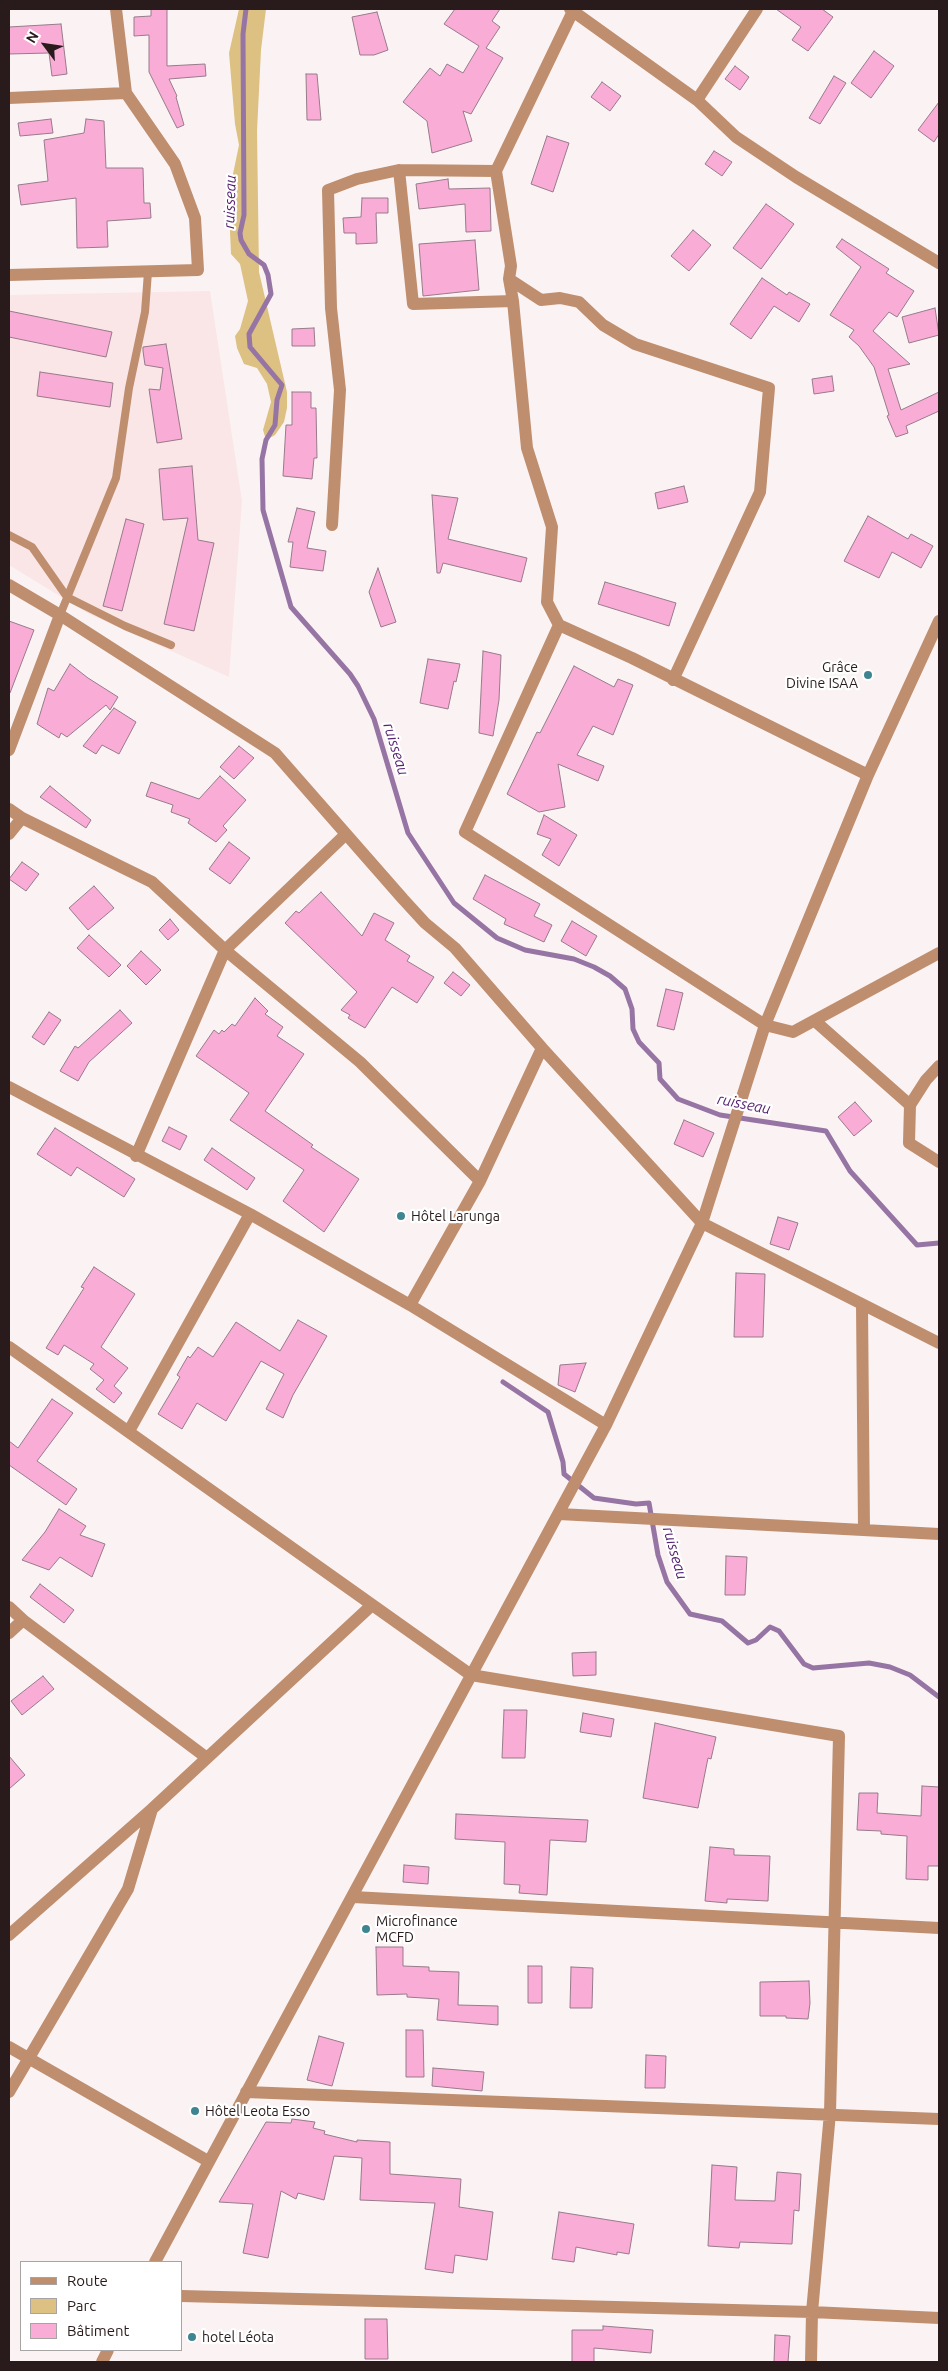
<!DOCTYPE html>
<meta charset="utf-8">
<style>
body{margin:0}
#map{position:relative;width:948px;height:2371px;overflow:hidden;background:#fbf3f3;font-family:Ubuntu,sans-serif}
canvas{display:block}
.frame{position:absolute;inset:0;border:10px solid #291b1b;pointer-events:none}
.legend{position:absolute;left:20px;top:2261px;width:162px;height:90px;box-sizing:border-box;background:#fff;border:1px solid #a9a4a4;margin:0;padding:6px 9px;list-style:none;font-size:15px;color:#291b1b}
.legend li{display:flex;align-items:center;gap:10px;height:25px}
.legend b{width:25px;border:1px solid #a9a4a4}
.north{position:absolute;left:20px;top:20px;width:50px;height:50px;-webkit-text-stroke:4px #fff;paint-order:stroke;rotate:301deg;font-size:14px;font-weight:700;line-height:20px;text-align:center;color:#291b1b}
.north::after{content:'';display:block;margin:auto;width:18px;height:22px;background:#291b1b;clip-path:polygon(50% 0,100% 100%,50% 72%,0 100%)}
</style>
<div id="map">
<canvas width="948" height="2371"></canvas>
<div class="frame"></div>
<ul class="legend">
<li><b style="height:6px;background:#bf8e6f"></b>Route</li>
<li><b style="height:14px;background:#dcc182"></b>Parc</li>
<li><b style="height:14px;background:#f9acd6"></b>Bâtiment</li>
</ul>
<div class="north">N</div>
</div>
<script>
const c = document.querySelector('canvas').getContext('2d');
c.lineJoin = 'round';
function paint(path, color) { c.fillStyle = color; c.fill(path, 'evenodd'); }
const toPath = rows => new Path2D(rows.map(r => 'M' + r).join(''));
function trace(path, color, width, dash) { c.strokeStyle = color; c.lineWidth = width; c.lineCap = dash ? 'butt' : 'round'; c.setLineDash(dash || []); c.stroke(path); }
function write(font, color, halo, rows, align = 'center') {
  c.font = font + ' Ubuntu,sans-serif'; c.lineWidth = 4.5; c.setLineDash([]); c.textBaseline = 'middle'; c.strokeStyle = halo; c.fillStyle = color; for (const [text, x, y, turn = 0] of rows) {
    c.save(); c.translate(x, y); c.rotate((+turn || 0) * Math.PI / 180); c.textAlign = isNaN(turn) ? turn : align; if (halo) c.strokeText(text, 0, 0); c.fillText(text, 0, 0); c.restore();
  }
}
paint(toPath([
 [210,291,242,501,229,677,89,614,9,565,9,295]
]), '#fae6e6');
paint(toPath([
 [239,9,266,9,261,50,257,131,259,272,287,392,287,408,284,422,275,435,266,440,263,430,271,402,267,384,257,368,244,364,237,348,235,336,240,329,248,301,240,264,231,254,230,231,235,191,233,174,239,145,235,124,229,53]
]), '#dcc182');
trace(toPath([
 [246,9,243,34,244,215,240,233,241,240,249,254,264,265,268,275,271,294,249,334,250,347,282,385,277,400,275,425,266,440,262,459,263,510,291,607,350,674,358,686,374,719,408,833,454,903,497,938,525,950,574,959,594,967,610,976,625,989,632,1009,633,1029,639,1042,659,1063,660,1079,678,1099,720,1115,826,1131,850,1171,917,1245,939,1243],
 [503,1382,548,1412,563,1462,564,1474,594,1498,636,1504,649,1503,658,1555,667,1582,690,1614,722,1621,748,1643,756,1640,770,1627,779,1631,804,1664,813,1668,869,1663,890,1667,910,1675,939,1697]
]), '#9675a4', 5);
const building = toPath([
 [151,9,167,9,167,66,205,64,206,76,169,79,177,96,176,97,184,125,177,128,149,72,149,35,134,36,134,17,151,16,151,9],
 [455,9,500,9,492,21,500,27,486,48,503,58,471,114,463,111,472,141,432,153,427,121,403,102,430,68,440,76,447,64,463,73,479,46,444,24,455,9],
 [776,9,822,9,833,17,808,51,792,40,801,27,776,9],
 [377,12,388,50,374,55,360,55,352,17,377,12],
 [61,24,67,74,52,76,49,53,9,54,9,27,61,24],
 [874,51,894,66,871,98,851,83,874,51],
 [735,66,749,77,740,90,725,79,735,66],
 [306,74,317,74,321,120,307,120,306,74],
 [834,76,846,83,820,124,809,118,834,76],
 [602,82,621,96,610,111,591,97,602,82],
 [939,102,939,134,934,142,918,130,939,102],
 [51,119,53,133,20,136,18,123,51,119],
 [86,119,104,121,106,168,143,168,144,203,150,203,151,218,107,221,108,247,77,248,76,198,21,205,18,185,48,181,44,140,84,133,86,119],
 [547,136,569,143,553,192,531,184,547,136],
 [714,151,732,162,722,176,705,164,714,151],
 [448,179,449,189,490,188,491,231,466,232,465,204,419,209,416,184,448,179],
 [362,198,388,198,388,213,376,213,377,243,356,244,356,233,344,233,343,218,361,217,362,198],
 [766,204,794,224,761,269,733,248,766,204],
 [693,230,711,245,689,271,671,256,693,230],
 [842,239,889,269,886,273,914,291,897,317,889,312,873,331,910,364,888,369,901,410,939,392,939,411,906,426,908,433,896,437,887,416,889,415,874,367,859,346,849,337,854,330,830,315,861,267,836,247,842,239],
 [475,240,479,290,423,296,419,244,475,240],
 [762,278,787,295,789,292,810,304,799,322,774,306,751,339,730,324,762,278],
 [935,308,939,335,909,343,902,317,935,308],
 [9,311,112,332,106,357,9,337,9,311],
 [314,328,315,346,292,346,292,329,314,328],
 [166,344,182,439,157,443,149,389,160,390,163,368,145,365,143,351,143,347,166,344],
 [40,372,113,383,110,407,37,396,40,372],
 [832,376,834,391,814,394,812,379,832,376],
 [292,392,311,392,311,408,316,408,317,458,314,458,312,479,283,476,286,425,292,425,292,392],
 [192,466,198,540,214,543,194,631,164,624,188,518,163,520,159,469,192,466],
 [684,486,688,502,658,509,655,493,684,486],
 [432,495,458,498,448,539,527,558,521,582,443,563,440,573,437,573,432,495],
 [297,508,315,512,307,548,326,551,323,571,290,567,293,542,288,542,297,508],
 [868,516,908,539,911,534,933,546,921,568,892,552,879,578,844,561,868,516],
 [126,519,144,524,122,611,103,606,126,519],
 [378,568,396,622,381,627,369,592,378,568],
 [605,582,676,603,669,626,598,604,605,582],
 [9,621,34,630,10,693,9,693,9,621],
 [483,651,501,655,499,700,493,736,479,733,483,651],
 [428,659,460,664,456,682,454,681,448,709,420,703,428,659],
 [70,664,88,678,118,697,110,710,106,705,67,737,61,733,59,738,37,724,48,688,54,691,70,664],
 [574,666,614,687,618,679,633,685,613,735,593,726,577,755,604,766,598,781,558,764,565,807,539,812,507,794,537,732,540,733,574,666],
 [114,708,136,722,119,754,102,745,96,754,83,746,114,708],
 [239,746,254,758,234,779,220,767,239,746],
 [220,776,246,800,223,826,227,830,216,842,188,823,190,819,171,812,173,805,146,796,151,782,199,799,220,776],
 [50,786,91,820,86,828,40,797,50,786],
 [544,815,577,835,559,866,542,855,551,839,537,834,544,815],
 [229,842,250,858,230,884,209,869,229,842],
 [22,862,39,874,26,891,9,879,22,862],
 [485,875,540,904,534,916,552,925,544,942,504,924,506,919,473,899,485,875],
 [94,886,114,908,88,930,69,908,94,886],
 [321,892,362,936,374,913,394,923,385,940,410,956,407,961,434,977,417,1003,392,987,365,1028,348,1018,350,1015,341,1010,357,992,285,923,296,911,299,913,321,892],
 [170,919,179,930,168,940,159,930,170,919],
 [572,921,597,936,586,956,561,941,572,921],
 [89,935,121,965,109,977,77,948,89,935],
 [141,951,161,970,146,985,127,966,141,951],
 [453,972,470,985,461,996,444,983,453,972],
 [666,989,683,993,674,1030,657,1026,666,989],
 [255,998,268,1011,265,1014,283,1027,277,1036,304,1054,265,1111,313,1145,311,1147,359,1179,324,1232,283,1201,304,1170,230,1120,249,1093,196,1056,214,1030,219,1034,222,1030,224,1032,232,1024,235,1026,255,998],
 [120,1010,132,1023,89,1062,78,1081,60,1071,75,1046,78,1048,120,1010],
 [49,1012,61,1020,44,1045,32,1037,49,1012],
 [855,1102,872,1121,854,1136,838,1117,855,1102],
 [684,1120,714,1133,703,1157,674,1144,684,1120],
 [169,1127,187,1136,180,1150,162,1141,169,1127],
 [55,1128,135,1179,124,1197,77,1167,71,1176,37,1154,55,1128],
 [212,1148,255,1178,247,1190,204,1160,212,1148],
 [778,1217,798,1223,789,1250,770,1244,778,1217],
 [94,1267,135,1294,101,1347,128,1368,114,1386,122,1393,114,1403,96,1389,104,1380,90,1369,94,1364,64,1345,58,1355,46,1348,84,1288,81,1287,94,1267],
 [736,1273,765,1274,763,1337,734,1337,736,1273],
 [298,1320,327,1336,293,1395,283,1418,266,1409,284,1374,261,1361,226,1421,197,1403,182,1429,158,1414,180,1377,177,1375,188,1356,190,1358,198,1347,213,1357,236,1322,280,1351,298,1320],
 [586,1363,575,1392,558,1385,560,1365,586,1363],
 [52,1399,73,1413,37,1461,77,1489,66,1505,9,1465,9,1441,18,1448,52,1399],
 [59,1509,86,1526,80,1535,105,1544,92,1577,60,1557,49,1570,22,1560,45,1532,59,1509],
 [726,1556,747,1557,745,1595,725,1595,726,1556],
 [40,1584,74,1610,64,1623,30,1597,40,1584],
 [596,1652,596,1675,573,1676,572,1653,596,1652],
 [43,1676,54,1689,22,1715,11,1701,43,1676],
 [504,1710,527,1710,525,1758,502,1758,504,1710],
 [583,1713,614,1719,611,1737,580,1732,583,1713],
 [655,1723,716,1737,711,1759,708,1758,698,1808,643,1798,655,1723],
 [9,1756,25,1775,9,1789,9,1756],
 [922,1786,939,1787,939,1866,928,1866,928,1880,906,1879,907,1836,881,1834,881,1831,857,1830,859,1793,878,1793,877,1813,921,1816,922,1786],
 [456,1814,588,1820,586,1842,550,1840,547,1895,519,1893,520,1885,504,1884,505,1842,455,1839,456,1814],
 [710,1847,734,1849,734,1855,770,1856,768,1901,727,1899,727,1903,705,1901,710,1847],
 [404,1865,429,1867,428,1884,403,1882,404,1865],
 [376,1947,403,1947,403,1966,429,1967,429,1971,459,1972,458,2005,498,2006,498,2025,437,2020,439,1999,407,1997,407,1994,377,1995,376,1947],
 [528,1966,542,1966,542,2003,528,2003,528,1966],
 [571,1967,593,1968,592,2008,570,2008,571,1967],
 [809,1981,810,2003,808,2019,786,2018,786,2016,760,2016,760,1982,809,1981],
 [406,2030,423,2030,424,2077,406,2077,406,2030],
 [319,2036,344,2043,332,2086,307,2080,319,2036],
 [646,2055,666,2056,665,2088,645,2088,646,2055],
 [433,2068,484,2072,482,2091,432,2086,433,2068],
 [292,2119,315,2122,313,2128,325,2131,324,2134,357,2142,357,2140,390,2142,390,2174,461,2179,459,2207,493,2212,487,2260,455,2255,453,2273,425,2269,435,2203,360,2200,362,2158,334,2156,324,2200,298,2193,296,2199,281,2191,268,2258,243,2253,253,2204,219,2202,266,2122,291,2123,292,2119],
 [712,2165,737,2167,735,2200,775,2201,777,2172,801,2174,799,2211,794,2210,792,2244,740,2242,739,2248,708,2246,712,2165],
 [559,2212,634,2224,629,2254,617,2252,617,2255,576,2247,574,2262,552,2259,559,2212],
 [365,2319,387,2319,388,2359,365,2359,365,2319],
 [603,2326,653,2330,651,2353,594,2348,594,2362,572,2362,572,2330,603,2330,603,2326],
 [775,2335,790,2336,788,2362,774,2362,775,2335]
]);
paint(building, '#f9acd6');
trace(building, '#987a8a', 1);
trace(toPath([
 [9,535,32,547,67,597,125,626,171,645],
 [60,615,116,478,129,388,145,312,148,272]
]), '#bf8e6f', 8);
trace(toPath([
 [570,9,697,100,736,137,796,177,939,263],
 [574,9,496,171,511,266,509,279,513,301,527,448,552,527,547,602,559,625,632,658,868,775],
 [9,98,126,93],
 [697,100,757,9],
 [399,170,413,304,513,301],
 [9,275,198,270,195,218,175,164,126,93,116,9],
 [509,279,541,300,560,298,579,302,603,325,635,344,769,388,760,492,673,680],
 [332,525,340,390,331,308,328,190,357,179,399,170,496,171],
 [9,585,60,615,9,750],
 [60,615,275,753,403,899,425,923,455,948,542,1048,702,1223,939,1343],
 [559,625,465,832,765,1025,793,1032,939,953],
 [9,809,22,818,152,882,225,950,360,1062,480,1181],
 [9,834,22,818],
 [815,1021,910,1105,909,1143,939,1162],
 [9,1087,250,1214,410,1305,606,1425],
 [910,1105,926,1080,939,1066],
 [136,1156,225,950,345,835],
 [862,1304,864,1530],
 [410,1305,480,1181,542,1048],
 [9,1347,471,1675,839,1736,830,2113,812,2312,811,2362],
 [129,1431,250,1214],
 [559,1514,939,1534],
 [9,1607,23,1620,9,1633],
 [23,1620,207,1758],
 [353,1897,939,1928],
 [9,1935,152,1809,372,1605],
 [9,2047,208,2161],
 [9,2092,128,1889,152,1809],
 [246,2092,939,2119],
 [155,2262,606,1425,702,1223,765,1025,868,775,939,621],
 [181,2296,812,2312,939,2318],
 [102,2362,108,2350]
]), '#bf8e6f', 12);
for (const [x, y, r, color] of [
 [868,675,5,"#3f8591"],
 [401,1216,5,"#3f8591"],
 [366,1929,5,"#3f8591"],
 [195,2111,5,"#3f8591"],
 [192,2337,5,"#3f8591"]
]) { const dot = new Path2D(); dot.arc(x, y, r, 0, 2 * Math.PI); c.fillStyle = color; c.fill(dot); trace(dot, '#fff', 2); }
write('14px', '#291b1b', '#fff', [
 ["Grâce",858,667,"right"],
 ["Divine ISAA",858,683,"right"],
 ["Hôtel Larunga",411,1216],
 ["Microfinance",376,1921],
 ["MCFD",376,1937],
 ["Hôtel Leota Esso",205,2111],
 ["hotel Léota",202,2337]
], 'left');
write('italic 15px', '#562372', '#fff', [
 ["ruisseau",230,202,-88],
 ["ruisseau",396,749,73],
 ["ruisseau",744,1104,11],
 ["ruisseau",675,1553,74]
]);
</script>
